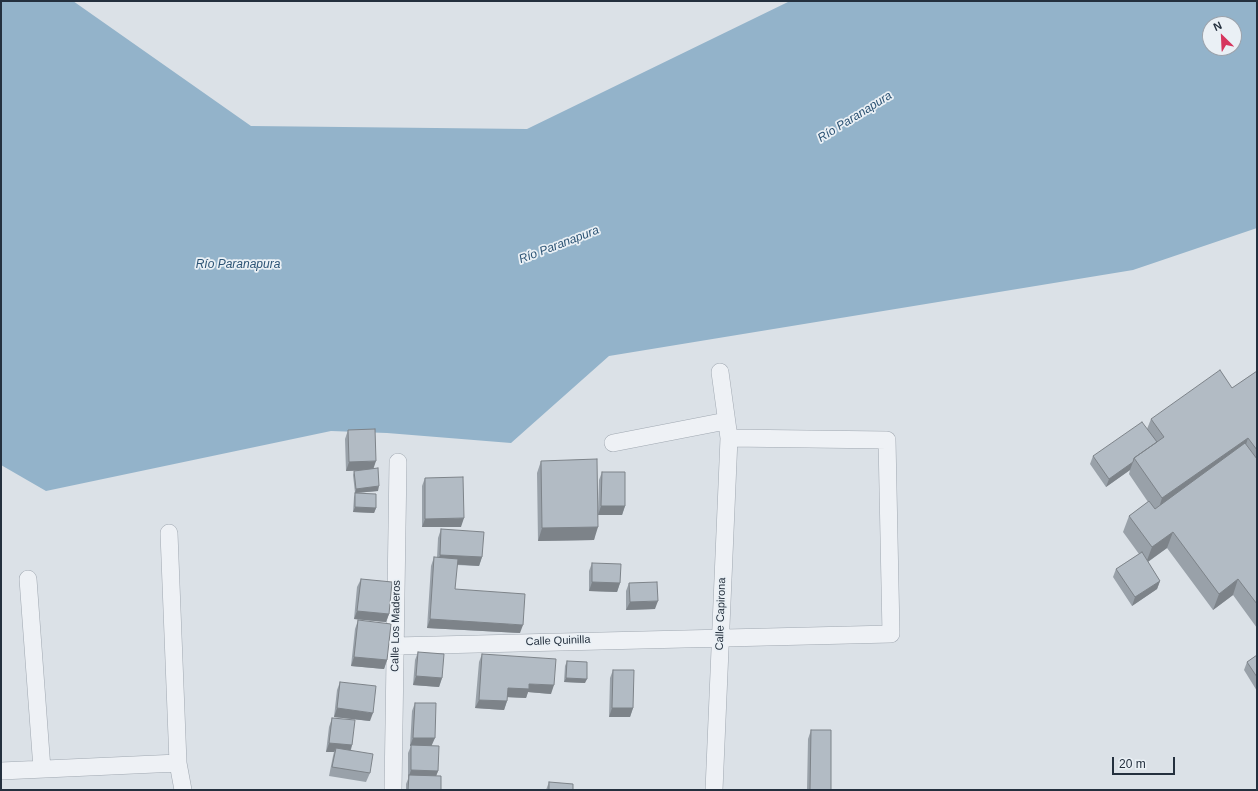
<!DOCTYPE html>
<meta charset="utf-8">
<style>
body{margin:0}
#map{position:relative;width:1258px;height:791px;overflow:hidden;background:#dbe1e7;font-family:Helvetica,sans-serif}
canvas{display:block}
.frame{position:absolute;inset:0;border:2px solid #24303e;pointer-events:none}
.north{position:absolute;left:1202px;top:16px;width:40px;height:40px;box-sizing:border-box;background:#eaf0f5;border:1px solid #9ba3ac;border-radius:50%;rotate:336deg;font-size:11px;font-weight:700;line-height:16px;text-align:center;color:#24303e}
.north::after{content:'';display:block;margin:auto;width:14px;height:18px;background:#d6365e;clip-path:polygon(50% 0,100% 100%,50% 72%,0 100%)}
.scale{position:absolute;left:1112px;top:757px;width:63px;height:18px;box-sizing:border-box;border:2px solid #24303e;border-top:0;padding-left:5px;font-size:12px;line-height:14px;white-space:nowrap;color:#24303e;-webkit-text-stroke:3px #eaf0f5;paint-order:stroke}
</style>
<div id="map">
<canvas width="1258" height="791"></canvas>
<div class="frame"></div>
<div class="north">N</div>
<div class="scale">20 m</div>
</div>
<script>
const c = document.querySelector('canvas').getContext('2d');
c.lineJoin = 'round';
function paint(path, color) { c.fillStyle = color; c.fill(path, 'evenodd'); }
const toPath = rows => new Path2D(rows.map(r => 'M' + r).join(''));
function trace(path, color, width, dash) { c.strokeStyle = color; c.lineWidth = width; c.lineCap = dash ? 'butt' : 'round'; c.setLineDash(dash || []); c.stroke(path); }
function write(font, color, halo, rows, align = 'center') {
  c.font = font + ' Helvetica,sans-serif'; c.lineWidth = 3.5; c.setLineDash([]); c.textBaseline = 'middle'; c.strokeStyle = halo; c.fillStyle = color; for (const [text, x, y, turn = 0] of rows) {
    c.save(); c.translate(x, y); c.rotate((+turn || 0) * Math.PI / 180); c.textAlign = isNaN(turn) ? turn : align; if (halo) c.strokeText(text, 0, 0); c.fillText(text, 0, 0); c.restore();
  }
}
paint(toPath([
 [1,1,73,1,251,126,527,129,790,1,1257,1,1257,228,1133,270,609,356,511,443,387,433,331,431,46,491,1,465],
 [1210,24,1234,24,1234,48,1210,48]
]), '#93b3ca');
const street = toPath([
 [613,443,726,421],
 [169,533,178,763],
 [28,579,42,769],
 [395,646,891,634,887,440,729,438],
 [1,771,178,763,183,790],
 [393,790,398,462],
 [714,790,729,438,720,372]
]);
trace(street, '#a0a8b1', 18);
trace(street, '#eef1f5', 17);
paint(toPath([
 [1257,371,1257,628,1233,595,1213,610,1167,548,1148,562,1160,581,1157,589,1132,606,1113,577,1116,569,1139,554,1123,532,1129,516,1148,502,1129,474,1130,470,1106,487,1090,464,1093,456,1147,429,1151,419,1232,388],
 [348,430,373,469,378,491,356,493,376,508,374,513,353,512,354,497,355,493,353,475,354,471,361,470,346,471,345,439],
 [541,461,598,510,599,480,602,472,625,506,622,515,598,515,594,540,538,541,537,473],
 [425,478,461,527,422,527,422,486],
 [441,529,482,557,479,566,457,565,455,589,520,633,427,628,431,566,434,557,437,558,438,538],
 [592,563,620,583,617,592,589,591,589,571],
 [361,579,389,614,386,622,354,619,357,587],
 [629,583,655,609,626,610,626,591],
 [358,620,387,660,384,669,351,666,355,629],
 [418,652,442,678,439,687,413,685,415,660],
 [482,654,551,694,528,692,526,698,507,697,507,701,504,710,475,708,479,662],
 [1257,655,1257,691,1244,670,1247,662],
 [567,661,585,683,564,682,565,666],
 [613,670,633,708,630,717,609,717,610,678],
 [340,682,370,721,334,717,337,690],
 [415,703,432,746,438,771,436,776,441,790,406,790,406,784,408,779,408,753,411,746,410,746,412,711],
 [332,718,352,745,351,750,370,773,366,782,329,776,333,756,334,752,326,752,329,727],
 [811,730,831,790,807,790,808,739],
 [549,782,573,790,546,790]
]), '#99a1a9');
paint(toPath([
 [1248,438,1243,454,1157,514,1162,498],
 [376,461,373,470,346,471,349,462],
 [1133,462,1130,470,1106,487,1109,479],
 [379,486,378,491,355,493,356,489],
 [601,506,625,506,622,515,598,515],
 [355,507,376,508,374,513,353,512],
 [464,518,461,527,422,527,425,519],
 [598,527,594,540,538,541,542,528],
 [1173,532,1167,548,1146,563,1152,547],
 [440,555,482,557,479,566,437,563],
 [1238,579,1233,595,1213,610,1219,594],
 [1160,581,1157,589,1132,606,1135,597],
 [592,582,620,583,617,592,589,591],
 [658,601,655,609,626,610,630,602],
 [357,611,389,614,386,622,354,619],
 [430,619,523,625,520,633,427,628],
 [354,657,387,660,384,669,351,666],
 [416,676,442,678,439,687,413,685],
 [566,678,587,679,585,683,564,682],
 [529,684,554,685,551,694,528,692,526,698,505,697,508,688],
 [479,700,507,701,504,710,475,708],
 [337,708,373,713,370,721,334,717],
 [612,708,633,708,630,717,609,717],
 [413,738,435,738,431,747,410,746],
 [329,743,352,745,349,754,336,748,334,752,326,752],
 [411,770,438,771,435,779,409,775,408,779]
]), '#7d8389');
const building = toPath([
 [1220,370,1232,388,1257,371,1257,450,1248,438,1162,498,1134,458,1164,437,1151,419,1220,370],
 [1142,422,1157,442,1134,458,1133,462,1109,479,1093,456,1142,422],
 [375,429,376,461,349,462,348,430,375,429],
 [1245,443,1257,459,1257,604,1238,579,1219,594,1173,532,1152,547,1129,516,1149,501,1155,509,1245,443],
 [597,459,598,527,542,528,541,461,597,459],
 [378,468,379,486,356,489,354,471,378,468],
 [602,472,625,472,625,506,601,506,602,472],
 [463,477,464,518,425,519,425,478,463,477],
 [355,493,376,494,376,508,355,507,355,493],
 [441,529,484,532,482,557,440,555,441,529],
 [1142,552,1160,581,1135,597,1116,569,1142,552],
 [434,557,458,559,455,589,525,594,523,625,430,619,434,557],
 [592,563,621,564,620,583,592,582,592,563],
 [361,579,392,582,389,614,357,611,361,579],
 [657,582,658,601,630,602,629,583,657,582],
 [358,620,391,624,387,660,354,657,358,620],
 [418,652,444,654,442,678,416,676,418,652],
 [482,654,556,659,554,685,529,684,529,689,508,688,507,701,479,700,482,654],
 [1257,655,1257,677,1247,662,1257,655],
 [567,661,587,662,587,679,566,678,567,661],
 [613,670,634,670,633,708,612,708,613,670],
 [340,682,376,686,373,713,337,708,340,682],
 [415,703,436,703,435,738,413,738,415,703],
 [332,718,355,720,352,745,329,743,332,718],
 [811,730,831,730,831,790,810,790,811,730],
 [411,745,439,746,438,771,411,770,411,745],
 [336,748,373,754,370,773,332,767,336,748],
 [409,775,441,776,441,790,408,790,409,775],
 [549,782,573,784,573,790,549,790,549,782]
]);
paint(building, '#b2bbc4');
trace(building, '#7d8389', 1);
write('11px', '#24303e', '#eaf0f5', [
 ["Calle Capirona",721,614,-88],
 ["Calle Los Maderos",396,626,-89],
 ["Calle Quinilla",558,641,-2]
]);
write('italic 12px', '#2c5374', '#eaf0f5', [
 ["Río Paranapura",855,117,-32],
 ["Río Paranapura",559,245,-21],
 ["Río Paranapura",238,265]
]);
</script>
